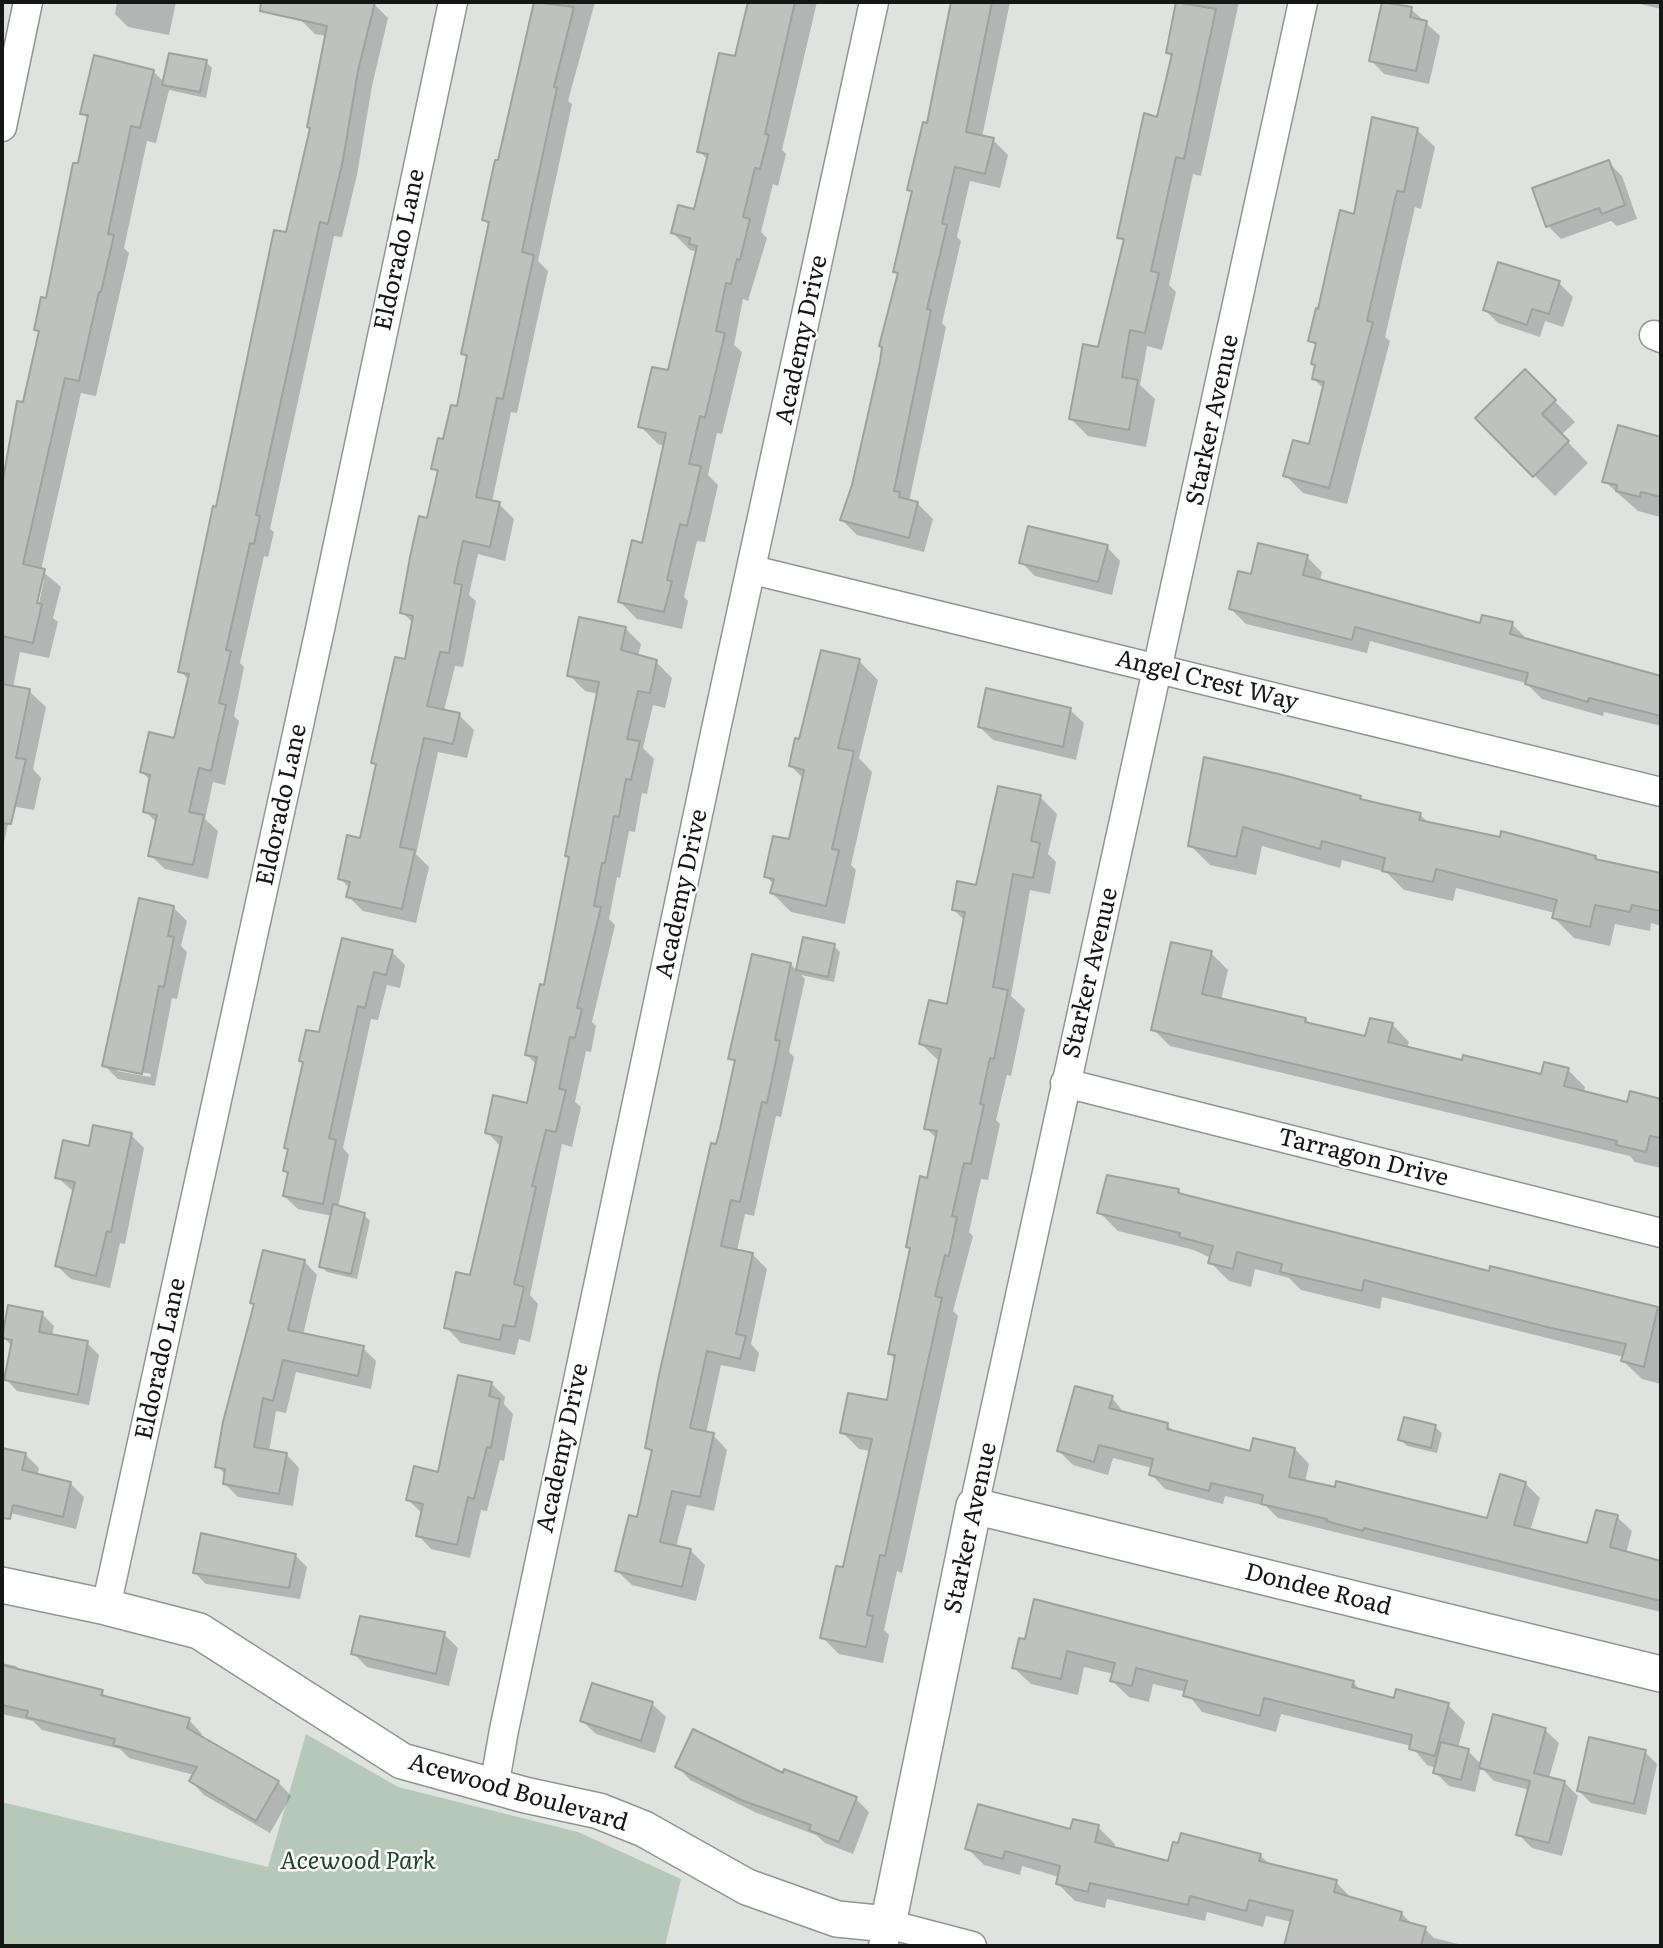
<!DOCTYPE html>
<style>
body{margin:0}
#map{position:relative;width:1663px;height:1948px;overflow:hidden;background:#dfe3e0;font-family:Literata,serif}
canvas{display:block}
.frame{position:absolute;inset:0;border:4px solid #151615;pointer-events:none}
</style>
<div id="map">
<canvas width="1663" height="1948"></canvas>
<div class="frame"></div>
</div>
<script>
const c = document.querySelector('canvas').getContext('2d');
c.lineJoin = 'round';
function paint(path, color) { c.fillStyle = color; c.fill(path, 'evenodd'); }
const toPath = rows => new Path2D(rows.map(r => 'M' + r).join(''));
function trace(path, color, width, dash) { c.strokeStyle = color; c.lineWidth = width; c.lineCap = dash ? 'butt' : 'round'; c.setLineDash(dash || []); c.stroke(path); }
function write(font, color, halo, rows, align = 'center') {
  c.font = font + ' Literata,serif'; c.lineWidth = 5; c.setLineDash([]); c.textBaseline = 'middle'; c.strokeStyle = halo; c.fillStyle = color; for (const [text, x, y, turn = 0] of rows) {
    c.save(); c.translate(x, y); c.rotate((+turn || 0) * Math.PI / 180); c.textAlign = isNaN(turn) ? turn : align; if (halo) c.strokeText(text, 0, 0); c.fillText(text, 0, 0); c.restore();
  }
}
paint(toPath([
 [306,1734,398,1787,578,1832,681,1879,665,1946,2,1946,2,1802,268,1867]
]), '#b6c9b8');
paint(toPath([
 [117,2,176,2,169,35,128,27,115,14],
 [304,2,364,2,374,4,388,18,372,86,357,175,342,237,334,236,270,529,274,532,268,557,264,556,240,663,244,667,234,716,239,721,225,785,213,782,205,819,218,831,208,879,165,869,150,855,157,823,145,811,151,781,142,772,175,740,189,680,180,671,312,130,327,36,315,34,300,19],
 [536,2,595,2,568,101,572,104,538,261,548,271,517,413,511,412,492,502,499,504,514,519,505,561,478,554,469,595,476,601,463,667,455,666,444,711,459,715,474,730,467,758,438,752,416,854,429,867,416,923,363,911,348,896,350,889,340,878,361,840,377,766,373,762,406,661,413,623,402,612,439,474,433,468,458,408,468,359,462,353,490,226,484,220,500,163],
 [750,2,817,2,782,150,786,154,778,186,773,184,761,232,767,238,748,301,743,299,734,345,742,352,722,434,717,433,708,475,718,485,705,542,697,541,684,597,688,601,682,629,637,619,619,601,643,545,665,446,658,444,640,426,669,372,698,252,690,250,673,233,696,211,708,160,699,151,736,58],
 [954,2,1010,2,982,137,993,140,1008,155,1000,188,970,181,957,237,961,241,942,323,946,327,909,502,918,504,933,519,924,552,857,535,842,520,853,485,899,275,895,272,913,193,909,189,928,125],
 [1178,2,1239,2,1201,176,1193,174,1169,285,1176,292,1162,350,1147,346,1140,385,1155,399,1146,447,1088,436,1071,419,1099,349,1125,243,1119,237,1158,119,1173,58,1168,53],
 [1638,2,1661,2,1661,9,1640,4],
 [1411,9,1440,36,1429,84,1384,74,1371,60],
 [206,62,212,68,206,98,169,90,156,143,147,141,124,248,129,253,96,396,81,393,41,570,61,587,53,618,58,622,49,658,20,652,13,688,29,691,46,707,33,769,41,778,34,810,12,806,2,851,2,488,19,403,25,404,40,334,36,329,47,300,80,165,89,120,82,113,153,71,165,83],
 [41,580,44,580,37,612,33,611],
 [1417,130,1435,147,1421,209,1415,207,1385,337,1390,341,1347,504,1303,493,1285,475,1310,446,1324,389,1314,379,1317,367,1313,364,1317,347,1310,340,1356,216],
 [1608,162,1622,176,1637,219,1617,226,1611,221,1561,239,1548,226],
 [1559,283,1573,297,1563,327,1545,321,1540,337,1498,323,1485,310],
 [1525,371,1575,422,1561,435,1588,463,1555,496,1477,418],
 [1619,427,1661,439,1660,517,1638,511,1604,481],
 [1107,547,1120,561,1112,595,1035,576,1021,562],
 [1307,557,1322,572,1320,581,1481,625,1512,624,1527,639,1661,677,1661,726,1604,712,1603,716,1542,699,1526,683,1370,641,1367,653,1246,624,1231,609,1252,576],
 [625,628,641,644,638,657,656,662,672,678,665,708,653,705,643,748,654,759,647,794,642,793,635,832,629,831,620,878,617,877,609,919,615,925,592,1022,596,1026,591,1052,586,1051,575,1102,581,1107,572,1147,562,1144,530,1295,538,1304,530,1342,519,1339,515,1355,461,1343,446,1327,472,1277,501,1147,487,1132,528,1105,537,1065,526,1054,546,987,571,860,567,855,598,694,585,691,569,675],
 [859,661,878,680,859,758,872,772,851,865,856,870,845,924,791,912,772,893,774,885,766,876,790,841,804,779,791,766,801,741],
 [1070,710,1084,723,1076,760,993,740,980,727],
 [1205,759,1420,815,1430,824,1595,857,1599,861,1661,874,1661,926,1651,923,1650,931,1615,924,1610,946,1574,938,1554,918,1555,913,1456,888,1453,901,1404,890,1386,872,1342,860,1340,868,1262,846,1256,875,1210,865,1190,845],
 [1040,797,1057,814,1048,854,1056,862,1050,894,1030,890,1011,996,1025,1009,1011,1076,1007,1075,996,1120,1000,1124,988,1180,981,1179,969,1232,973,1236,953,1311,958,1316,902,1573,897,1571,884,1630,889,1635,883,1663,839,1654,822,1637,844,1570,871,1451,859,1449,842,1432,888,1402,896,1360,889,1353,911,1250,908,1246,937,1139,926,1128,939,1061,921,1044,949,1006,965,921,953,909,978,887],
 [173,907,187,921,181,946,187,952,177,999,172,998,155,1086,118,1079,104,1065],
 [117,1067,151,1074,150,1077,117,1071],
 [805,939,834,946,840,952,834,982,801,975,805,979,789,1052,794,1057,781,1117,776,1116,754,1216,745,1214,737,1251,752,1254,767,1269,751,1344,759,1353,755,1372,721,1365,706,1434,713,1435,727,1450,714,1511,687,1505,676,1547,691,1551,705,1565,696,1601,632,1585,617,1571,638,1519,653,1454,647,1447,736,1064,730,1058,791,964,797,971],
 [343,940,392,952,405,965,400,988,387,985,378,1020,371,1019,343,1148,349,1155,338,1208,364,1215,370,1221,357,1279,327,1272,321,1266,332,1216,298,1209,284,1196,289,1174,285,1170,289,1151,286,1148,305,1064,301,1060,321,1035],
 [1211,953,1228,970,1221,1000,1305,1019,1312,1025,1367,1039,1392,1024,1409,1042,1407,1049,1542,1076,1568,1070,1585,1087,1584,1093,1628,1104,1631,1093,1661,1101,1661,1168,1635,1162,1630,1156,1170,1046,1153,1029],
 [131,1135,144,1148,125,1244,120,1243,110,1288,71,1279,57,1266,74,1192,57,1177,90,1148],
 [1178,1190,1184,1196,1491,1273,1492,1269,1661,1310,1661,1384,1642,1379,1623,1361,1624,1357,1382,1297,1380,1309,1301,1290,1289,1278,1255,1269,1251,1287,1229,1281,1210,1262,1211,1258,1194,1250,1118,1231,1099,1212],
 [304,1261,317,1275,303,1335,363,1348,376,1361,371,1389,296,1372,286,1413,276,1411,269,1452,286,1454,299,1468,293,1506,238,1497,224,1483,226,1475,217,1466,255,1306,252,1302],
 [42,1314,54,1326,52,1336,87,1343,99,1355,89,1405,17,1391,6,1379,12,1346,3,1337],
 [492,1384,505,1397,504,1404,513,1414,504,1461,500,1460,487,1511,481,1510,470,1558,431,1549,418,1535,423,1514,408,1500,439,1474],
 [1112,1398,1125,1414,1167,1425,1176,1433,1251,1453,1295,1449,1309,1464,1305,1482,1489,1520,1525,1483,1540,1498,1530,1531,1588,1545,1617,1517,1632,1531,1626,1553,1661,1562,1661,1612,1278,1518,1266,1506,1225,1496,1223,1504,1165,1489,1151,1474,1152,1468,1113,1458,1108,1475,1073,1465,1059,1451],
 [1435,1427,1442,1433,1437,1453,1407,1446,1400,1439],
 [2,1449,26,1455,39,1468,37,1476,70,1483,84,1497,76,1529,2,1511],
 [296,1556,307,1567,300,1599,206,1584,195,1573],
 [444,1634,458,1648,449,1686,367,1667,353,1653],
 [1021,1640,1353,1682,1361,1691,1395,1700,1448,1705,1465,1722,1458,1748,1468,1751,1481,1764,1545,1730,1559,1743,1549,1778,1564,1782,1578,1796,1562,1856,1532,1848,1518,1834,1530,1790,1494,1781,1481,1767,1475,1792,1449,1786,1435,1772,1436,1768,1427,1765,1411,1746,1281,1714,1276,1732,1202,1712,1186,1692,1153,1684,1149,1702,1129,1697,1112,1681,1114,1674,1084,1667,1078,1695,1031,1684,1014,1668],
 [2,1663,16,1666,22,1672,102,1692,108,1698,189,1720,202,1734,201,1738,278,1782,291,1796,270,1833,204,1795,191,1781,194,1775,129,1758,120,1749,42,1730,33,1721,2,1714],
 [652,1704,666,1717,655,1753,596,1734,582,1721],
 [1645,1752,1657,1764,1646,1815,1591,1803,1579,1791],
 [677,1766,856,1799,869,1812,853,1854,825,1843,816,1835,757,1813,690,1780],
 [1098,1827,1115,1844,1114,1848,1170,1863,1260,1855,1271,1866,1336,1882,1353,1900,1401,1913,1414,1926,1425,1929,1434,1938,1466,1946,1286,1946,1292,1922,1266,1916,1263,1927,1207,1912,1205,1921,1107,1899,1105,1908,1075,1901,1058,1884,1059,1877,1022,1866,1020,1875,984,1865,967,1848]
]), '#0003');
const building = toPath([
 [261,2,375,2,358,71,343,160,328,224,320,222,256,515,260,516,254,544,250,543,226,650,231,651,219,703,226,705,211,771,199,768,189,812,204,815,193,865,148,856,157,815,143,812,150,775,140,772,149,732,174,738,189,674,178,672,213,506,216,507,274,230,286,232,310,128,307,127,327,26,260,11,261,2],
 [534,2,574,7,554,87,557,88,522,252,534,255,503,399,497,398,476,497,500,502,490,547,463,541,454,583,462,585,449,653,440,652,427,706,460,713,453,744,424,738,400,847,415,850,402,909,346,897,350,882,338,879,347,835,360,838,376,764,371,763,395,657,405,659,413,616,400,613,410,557,419,516,427,518,438,470,431,469,438,438,443,439,451,405,457,406,467,355,461,354,489,222,482,220,495,160,498,160,534,2],
 [748,2,795,2,765,134,769,135,760,169,755,168,743,217,750,219,740,260,737,259,731,284,726,283,716,331,725,333,705,418,700,416,689,464,701,466,687,526,680,524,667,580,672,581,664,612,618,602,632,540,642,543,666,433,638,427,652,367,668,370,697,246,689,244,690,238,671,233,678,205,694,209,708,154,697,152,719,53,735,56,748,2],
 [951,2,992,2,966,132,994,138,985,174,955,167,942,223,947,225,927,309,931,310,894,491,900,492,899,497,918,502,909,538,840,520,852,485,880,361,882,347,879,346,898,273,893,272,912,191,907,190,923,122,927,123,951,2],
 [1176,2,1216,9,1184,159,1176,157,1151,271,1159,273,1145,333,1130,330,1122,377,1138,380,1129,430,1069,419,1083,344,1098,347,1124,239,1117,238,1144,113,1157,117,1172,54,1166,53,1176,2],
 [1382,2,1412,7,1410,17,1427,21,1416,71,1369,61,1382,2],
 [169,53,207,60,200,92,162,85,169,53],
 [94,55,154,70,140,128,131,126,108,234,114,235,101,292,99,292,79,381,65,378,23,564,45,569,37,603,42,604,33,643,2,636,2,485,17,401,23,402,39,331,34,330,41,297,46,298,73,163,78,163,88,115,80,114,94,55],
 [1372,117,1418,128,1404,192,1397,191,1367,321,1373,322,1329,488,1283,476,1293,440,1309,444,1324,382,1312,379,1315,365,1311,364,1316,343,1308,341,1316,308,1318,309,1340,210,1354,214,1372,117],
 [1609,160,1625,205,1602,214,1599,208,1546,227,1532,188,1609,160],
 [1498,262,1560,281,1549,314,1532,309,1527,325,1483,310,1498,262],
 [1525,369,1556,400,1542,414,1569,441,1533,477,1475,418,1525,369],
 [1618,425,1661,437,1661,497,1641,492,1640,497,1616,491,1617,485,1602,482,1618,425],
 [1028,526,1108,545,1098,582,1019,563,1028,526],
 [1258,543,1308,555,1303,575,1480,623,1482,615,1513,622,1510,634,1661,676,1661,716,1589,698,1588,702,1525,684,1528,673,1355,627,1352,640,1229,609,1238,571,1251,574,1258,543],
 [579,617,626,627,621,650,657,660,650,693,638,691,627,739,640,741,631,780,626,779,619,817,614,816,605,863,602,863,594,906,601,907,577,1008,582,1009,575,1038,570,1037,559,1089,566,1090,556,1132,546,1130,532,1186,536,1187,514,1284,524,1287,515,1327,503,1325,500,1340,444,1328,456,1272,470,1275,502,1137,485,1133,493,1095,527,1103,537,1057,525,1055,540,984,544,985,569,857,565,856,599,682,567,676,579,617],
 [821,650,860,659,838,748,854,751,832,849,839,850,826,906,770,893,774,879,764,877,773,836,789,839,804,770,789,766,795,738,799,739,821,650],
 [2,684,30,689,16,758,26,759,11,824,2,823,2,684],
 [986,688,1071,708,1063,747,978,727,986,688],
 [1204,757,1279,774,1361,796,1360,799,1421,813,1419,820,1500,837,1501,831,1596,856,1595,859,1661,873,1661,911,1632,905,1630,912,1595,905,1590,927,1552,918,1557,900,1436,869,1433,882,1382,871,1385,858,1322,841,1320,849,1243,827,1236,857,1188,846,1204,757],
 [998,786,1041,795,1031,841,1040,843,1033,878,1013,874,993,987,1008,990,994,1059,990,1058,980,1104,984,1105,971,1164,964,1163,952,1216,957,1217,949,1256,945,1255,935,1296,942,1298,885,1556,880,1555,867,1615,873,1616,866,1647,820,1638,836,1566,843,1567,872,1439,840,1433,848,1393,887,1400,895,1355,888,1354,910,1248,906,1247,920,1176,927,1178,937,1131,924,1129,941,1049,919,1044,929,1000,947,1004,965,912,952,910,957,881,976,885,998,786],
 [139,898,174,906,168,936,174,937,164,987,159,986,142,1074,102,1066,139,898],
 [803,937,835,944,828,977,796,970,803,937],
 [342,938,393,950,386,975,374,972,365,1008,358,1006,329,1138,336,1140,323,1204,283,1196,288,1172,283,1171,288,1149,284,1148,303,1062,299,1061,306,1030,319,1032,342,938],
 [1171,942,1212,951,1202,994,1306,1018,1305,1022,1365,1036,1370,1018,1393,1023,1388,1042,1462,1060,1463,1055,1541,1074,1544,1062,1569,1068,1564,1086,1627,1102,1630,1091,1661,1099,1661,1138,1650,1136,1646,1152,1616,1145,1617,1141,1151,1030,1171,942],
 [752,954,791,963,775,1040,780,1041,767,1103,762,1102,740,1202,731,1200,721,1246,753,1253,736,1334,746,1336,740,1359,707,1351,690,1428,714,1433,700,1497,672,1491,660,1542,691,1549,682,1587,615,1571,629,1515,637,1517,652,1450,645,1448,659,1375,711,1143,716,1144,720,1129,735,1060,728,1059,752,954],
 [93,1125,132,1133,111,1232,107,1231,96,1276,55,1266,75,1182,55,1178,63,1140,89,1146,93,1125],
 [1107,1175,1179,1189,1178,1193,1489,1271,1490,1266,1658,1307,1644,1367,1621,1361,1626,1344,1551,1328,1364,1280,1362,1291,1280,1272,1282,1264,1237,1252,1233,1269,1208,1263,1213,1246,1179,1237,1180,1233,1097,1213,1107,1175],
 [333,1204,365,1213,351,1274,319,1267,333,1204],
 [263,1250,305,1260,288,1330,364,1346,358,1376,283,1360,273,1401,263,1398,254,1447,287,1453,279,1494,223,1484,225,1469,215,1467,223,1422,254,1304,250,1303,263,1250],
 [8,1305,43,1312,39,1332,88,1341,78,1395,4,1380,12,1340,2,1338,8,1305],
 [458,1375,492,1382,489,1396,500,1399,491,1448,487,1447,474,1499,468,1497,457,1545,416,1536,423,1504,406,1500,414,1466,438,1472,458,1375],
 [1075,1386,1113,1396,1109,1408,1168,1423,1167,1429,1250,1451,1253,1438,1295,1448,1289,1477,1335,1487,1336,1481,1487,1518,1500,1474,1526,1482,1514,1525,1587,1543,1596,1510,1618,1515,1610,1547,1661,1561,1661,1601,1364,1528,1363,1531,1326,1521,1327,1519,1261,1504,1263,1495,1211,1483,1209,1491,1149,1475,1153,1459,1099,1445,1094,1462,1057,1451,1075,1386],
 [1404,1417,1436,1425,1431,1448,1398,1440,1404,1417],
 [2,1448,26,1453,22,1470,71,1482,63,1517,13,1505,10,1519,2,1518,2,1448],
 [201,1533,296,1554,289,1588,193,1573,201,1533],
 [1034,1599,1354,1681,1352,1687,1394,1698,1396,1689,1449,1703,1435,1756,1409,1749,1412,1735,1264,1698,1260,1716,1183,1696,1187,1681,1136,1668,1132,1686,1110,1681,1115,1663,1067,1651,1061,1679,1012,1668,1019,1638,1025,1639,1034,1599],
 [360,1616,445,1632,436,1674,351,1654,360,1616],
 [2,1665,103,1690,101,1695,190,1718,187,1728,279,1781,256,1821,189,1781,197,1767,113,1745,115,1739,26,1717,28,1711,2,1705,2,1665],
 [592,1683,653,1702,641,1741,580,1721,592,1683],
 [1493,1714,1546,1728,1534,1773,1565,1781,1549,1843,1516,1835,1530,1781,1479,1768,1493,1714],
 [693,1729,783,1773,784,1769,857,1797,839,1842,809,1830,811,1825,741,1800,675,1767,693,1729],
 [1589,1737,1646,1750,1634,1804,1577,1791,1589,1737],
 [1441,1742,1469,1749,1461,1780,1433,1773,1441,1742],
 [978,1804,1070,1829,1073,1819,1099,1825,1095,1842,1168,1861,1173,1842,1178,1843,1181,1833,1261,1854,1259,1861,1337,1880,1334,1892,1402,1912,1400,1920,1426,1927,1421,1946,1284,1946,1293,1911,1249,1900,1246,1911,1190,1896,1188,1905,1090,1883,1088,1892,1056,1884,1060,1866,1005,1851,1003,1859,965,1849,978,1804]
]);
paint(building, '#bec1be');
trace(building, '#9ea29e', 2);
const minor = toPath([
 [2,127,28,2],
 [1654,335,1661,338],
 [753,570,1661,792],
 [1065,1083,1661,1233],
 [974,1506,1303,2],
 [106,1607,320,629,453,2],
 [494,1787,504,1730,716,729,874,2],
 [883,1946,888,1924,972,1946]
]);
const tertiary = toPath([
 [2,1585,106,1607,199,1631,402,1761,525,1795,599,1811,644,1829,747,1887,837,1919,888,1924,974,1506,1661,1674]
]);
trace(minor, '#919591', 31);
trace(tertiary, '#919591', 38);
trace(minor, '#fff', 28);
trace(tertiary, '#fff', 35);
write('24px', '#151615', '#fff', [
 ["Eldorado Lane",400,250,-78],
 ["Academy Drive",802,340,-78],
 ["Starker Avenue",1213,420,-78],
 ["Angel Crest Way",1207,681,14],
 ["Eldorado Lane",282,805,-78],
 ["Academy Drive",682,894,-78],
 ["Starker Avenue",1091,973,-77],
 ["Tarragon Drive",1363,1158,14],
 ["Eldorado Lane",161,1359,-78],
 ["Academy Drive",563,1448,-78],
 ["Starker Avenue",971,1528,-78],
 ["Dondee Road",1318,1590,14],
 ["Acewood Boulevard",518,1793,16]
]);
write('italic 24px', '#1d4926', '#fff', [
 ["Acewood Park",358,1862]
]);
</script>
